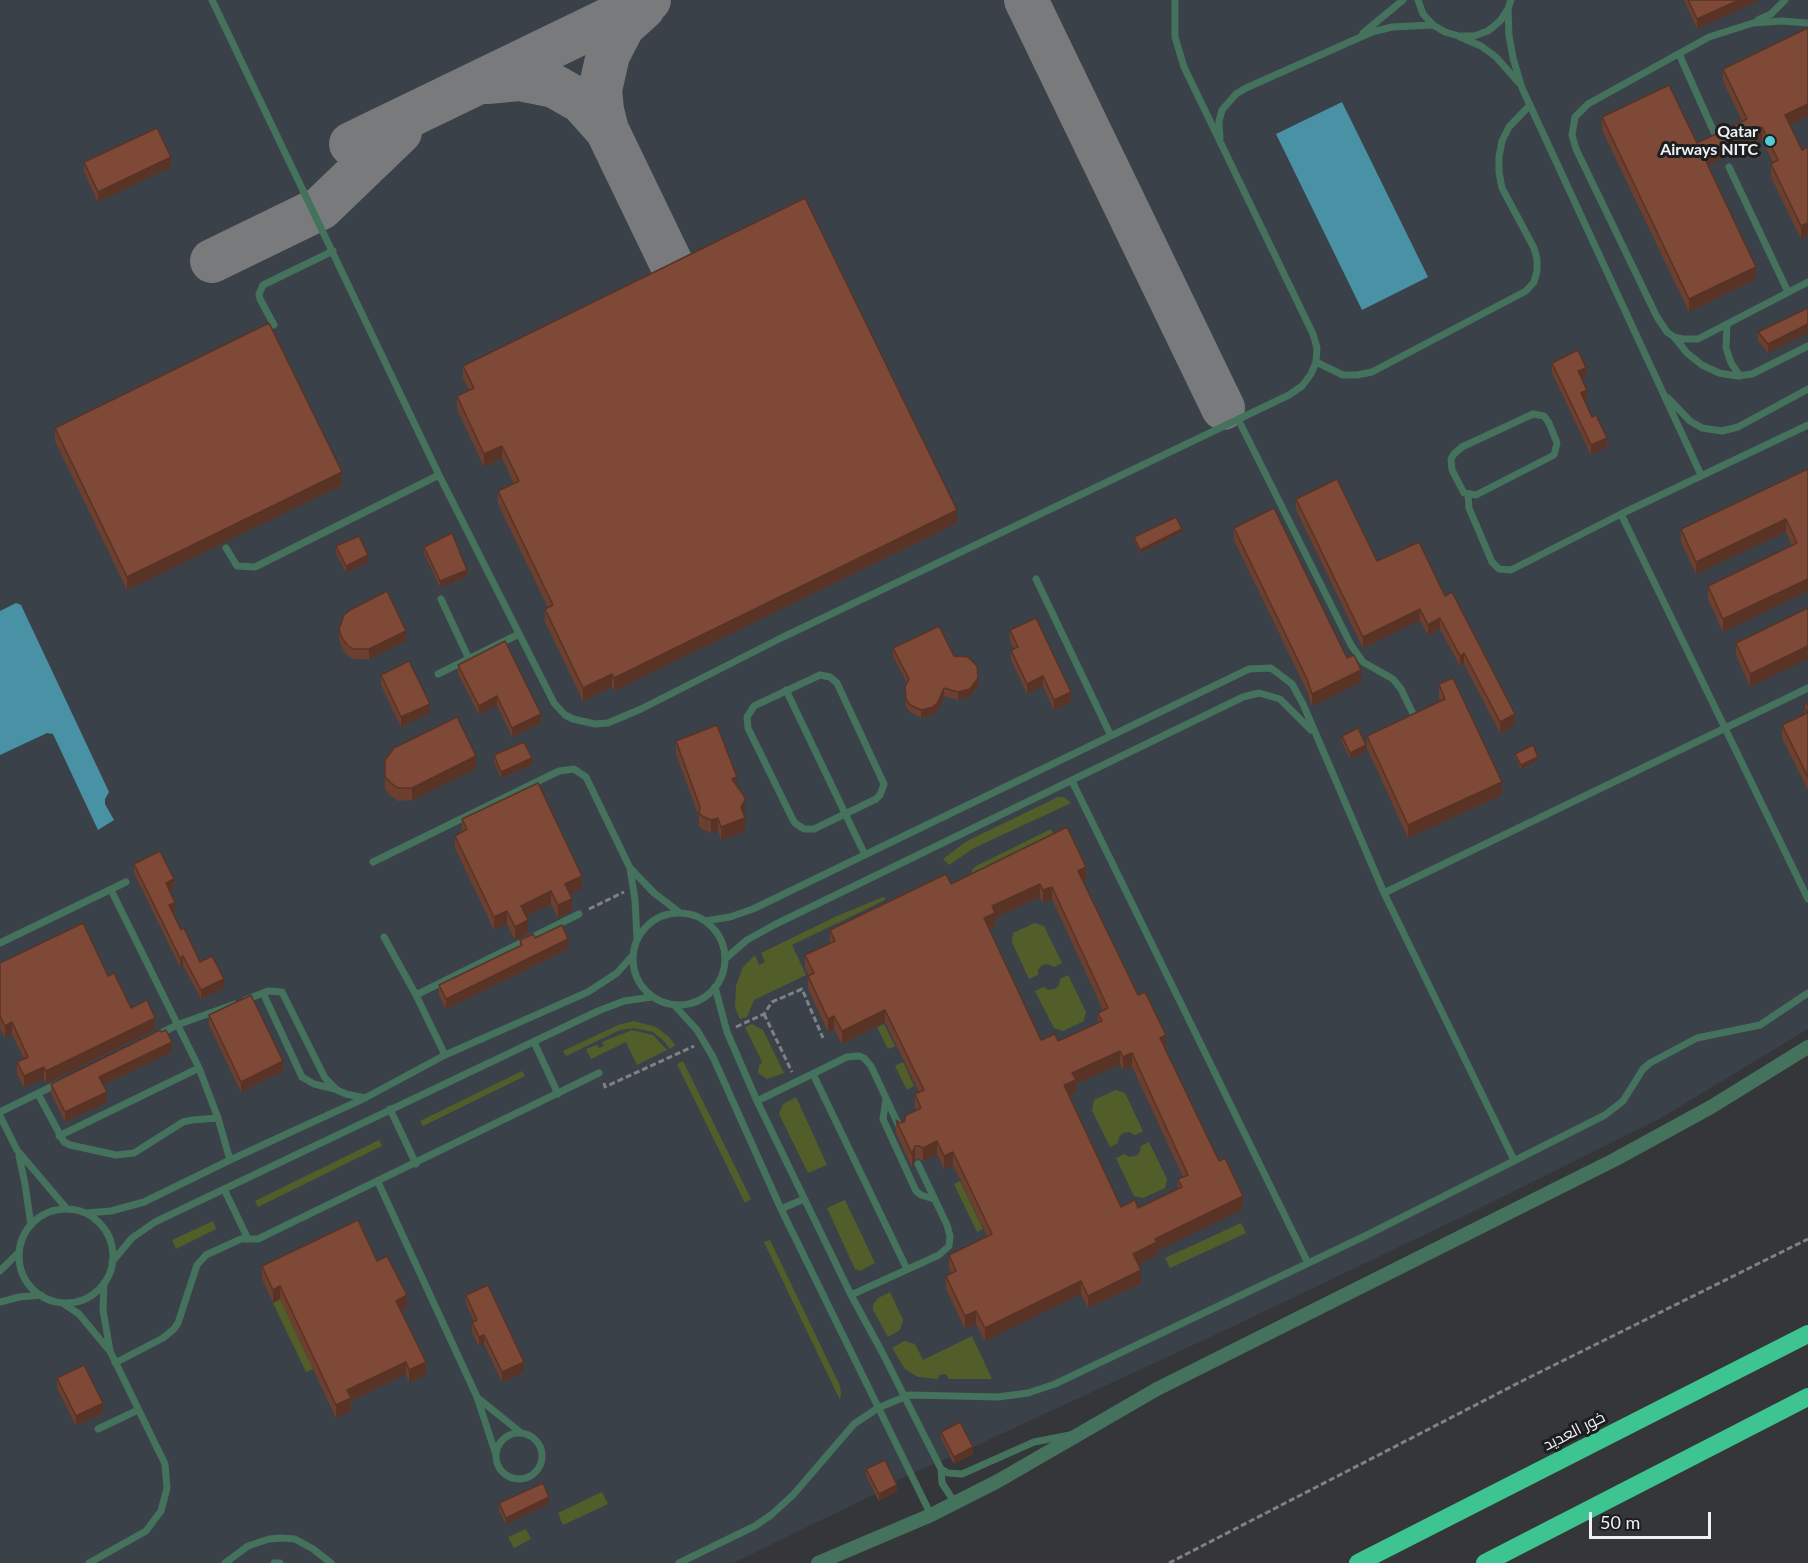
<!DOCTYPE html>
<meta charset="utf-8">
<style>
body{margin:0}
#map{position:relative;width:1808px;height:1563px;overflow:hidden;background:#343639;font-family:Lato,sans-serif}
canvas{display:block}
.scale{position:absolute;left:1589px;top:1512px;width:122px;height:27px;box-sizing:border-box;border:3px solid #eff1f3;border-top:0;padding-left:8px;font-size:18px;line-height:21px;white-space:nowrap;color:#eff1f3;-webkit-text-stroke:4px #1c1e1f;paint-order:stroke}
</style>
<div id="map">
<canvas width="1808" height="1563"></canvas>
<div class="scale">50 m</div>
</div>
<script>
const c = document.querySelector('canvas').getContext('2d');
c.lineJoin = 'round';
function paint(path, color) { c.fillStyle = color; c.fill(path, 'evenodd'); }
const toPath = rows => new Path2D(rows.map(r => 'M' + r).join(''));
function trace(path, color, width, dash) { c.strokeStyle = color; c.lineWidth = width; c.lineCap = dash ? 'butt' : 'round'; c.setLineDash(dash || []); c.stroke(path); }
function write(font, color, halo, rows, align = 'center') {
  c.font = font + ' Lato,Cairo,sans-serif'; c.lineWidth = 6; c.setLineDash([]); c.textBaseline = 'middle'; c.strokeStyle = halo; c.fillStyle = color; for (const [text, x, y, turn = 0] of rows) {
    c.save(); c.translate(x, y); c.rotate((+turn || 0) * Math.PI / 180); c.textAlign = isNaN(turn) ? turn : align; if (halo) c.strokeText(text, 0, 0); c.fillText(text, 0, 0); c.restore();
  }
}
paint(toPath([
 [0,0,1808,0,1808,1029,1661,1118,1468,1214,1217,1334,971,1448,973,1454,954,1464,950,1457,893,1482,897,1491,879,1501,875,1494,733,1563,0,1563]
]), '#3a4148');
paint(toPath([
 [1058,797,1064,797,1071,803,974,848,949,865,943,859,967,841],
 [1051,829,1057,842,971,876,972,870,976,866],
 [883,897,885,898,885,900,792,945,806,975,754,1000,747,1017,740,1019,735,1008,736,986,743,967,755,955,759,965,765,962,761,953,837,916],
 [1035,923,1044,926,1062,963,1054,967,1048,964,1042,965,1038,970,1038,975,1029,979,1012,942,1013,933],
 [1068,975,1086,1012,1084,1021,1063,1031,1054,1028,1035,991,1044,987,1048,990,1055,989,1059,985,1060,979],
 [634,1021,656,1027,669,1037,675,1045,670,1049,664,1041,653,1032,634,1028,620,1030,566,1056,563,1051,618,1025],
 [752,1024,763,1030,784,1073,767,1079,758,1073,759,1066,762,1062,745,1027],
 [884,1024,895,1046,888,1049,877,1027],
 [632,1030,653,1035,667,1050,637,1065,626,1042,591,1059,586,1049,597,1045,599,1048,604,1046,602,1042],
 [683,1061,751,1199,745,1203,677,1064],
 [903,1062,914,1086,907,1090,895,1066],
 [522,1071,525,1076,423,1126,420,1121],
 [1116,1090,1125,1093,1143,1131,1135,1135,1129,1132,1123,1133,1119,1137,1118,1143,1110,1147,1092,1110,1094,1100],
 [796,1097,827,1165,808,1173,779,1114,783,1104],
 [379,1140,382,1146,258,1207,255,1201],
 [1149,1142,1167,1179,1165,1188,1143,1198,1134,1196,1116,1158,1125,1154,1129,1157,1136,1156,1140,1152,1141,1146],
 [960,1181,983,1229,977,1232,954,1184],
 [845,1200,875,1263,860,1271,855,1269,827,1208],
 [213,1221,216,1229,176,1249,172,1240],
 [1241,1223,1246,1233,1170,1268,1165,1258],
 [770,1240,840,1386,841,1393,840,1400,764,1242],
 [890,1292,903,1320,900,1330,888,1337,873,1310,873,1305,878,1298],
 [280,1299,313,1369,306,1372,273,1303],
 [972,1336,992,1379,949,1379,946,1374,939,1375,938,1379,918,1377,905,1369,892,1348,904,1341,915,1344,923,1360],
 [602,1492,608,1504,563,1525,558,1513],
 [526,1529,531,1539,514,1548,508,1537]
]), '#525e2a');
paint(toPath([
 [1342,102,1428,277,1362,310,1276,134],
 [16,603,21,605,109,792,105,799,105,804,114,820,98,830,53,734,47,733,0,755,0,611]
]), '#4992a5');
trace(toPath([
 [1026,0,1223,408],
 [643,8,623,26,608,55,600,90,602,110,607,130,673,267],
 [487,82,519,79,554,86,582,102,607,130],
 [351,144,649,0],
 [212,261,321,208,400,132]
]), '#787a7c', 44);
trace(toPath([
 [589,909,624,892],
 [764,1014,792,1072],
 [736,1027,764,1014,772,1002,802,989,823,1038],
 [604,1083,605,1087,694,1046],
 [1169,1563,1526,1379,1808,1239]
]), '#7f8184', 3, [6, 3]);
trace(toPath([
 [212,0,439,475,549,693,554,703,565,715,573,719,595,724,608,723,641,709,781,638,1289,395,1302,386,1311,374,1316,362,1317,348,1313,334,1184,67,1175,37,1175,0],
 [1418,0,1423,14,1433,25,1445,32,1459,36,1474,36,1488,31,1500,21,1508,9,1511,0],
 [1508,9,1509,35,1513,58,1522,88,1701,475],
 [1758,20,1771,14,1785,0],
 [1808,23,1782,21,1753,23,1709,37,1588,104,1575,117,1572,135,1576,149,1657,317,1667,332,1674,337,1682,339,1698,339,1808,282],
 [1363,33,1403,0],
 [1460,37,1481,46,1496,57,1519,83],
 [1679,54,1717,139],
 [1220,139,1219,121,1222,110,1236,94,1246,88,1372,32,1392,27,1433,25],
 [1729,167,1788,292],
 [1727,324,1726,348,1731,363,1740,376],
 [274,325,260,299,259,294,263,285,333,251],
 [1675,338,1687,353,1702,365,1719,373,1737,376,1752,374,1808,346],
 [1316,362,1343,375,1357,375,1372,372,1526,291,1534,282,1537,271,1537,259,1534,248,1502,188,1499,172,1499,157,1502,141,1509,127,1530,105],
 [1668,398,1690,421,1702,428,1722,431,1738,427,1808,389],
 [1533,414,1544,416,1549,423,1557,443,1554,455,1476,495,1464,493,1452,470,1451,459,1454,454,1462,447,1533,414],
 [1238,419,1351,645,1363,662,1393,679,1401,689,1416,720],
 [1468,495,1469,508,1492,562,1499,569,1511,570,1621,514,1808,425],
 [1621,514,1808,899],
 [226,548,237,566,255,567,439,475],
 [1036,579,1111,736],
 [441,599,469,659],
 [438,674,519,634],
 [820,675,830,677,837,683,884,784,880,795,876,799,814,829,804,829,795,823,792,818,748,728,747,717,754,706,820,675],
 [786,690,865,855],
 [1072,781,1308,1263],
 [373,862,559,771,574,769,586,777,630,868,635,900,637,939],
 [630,868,654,893,679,912],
 [111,890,199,1068,218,1118,230,1160],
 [1384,893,1808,688],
 '633 959a46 46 0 1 1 92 0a46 46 0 1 1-92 0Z',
 [705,921,730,917,753,909,1249,669,1271,668,1292,684,1303,704,1384,893,1514,1160],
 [384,937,416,995,445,1055],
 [0,943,126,882],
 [725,959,747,940,774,925,1243,697,1259,693,1280,699,1311,730],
 [715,987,727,1032,757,1101,851,1295,882,1352,938,1463,941,1469,942,1483,955,1503],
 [263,993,302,1077,314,1084,335,1089],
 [416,995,579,914],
 [245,1000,268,991,282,992,325,1078,337,1090,346,1094,365,1098],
 [675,1006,697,1030,713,1057,781,1209,931,1515],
 [159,1034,177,1025,235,1004],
 [534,1042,558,1094],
 [813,1074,907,1269],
 [38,1094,64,1142,70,1145,116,1155,134,1153,183,1122,192,1120,218,1118],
 [886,1099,883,1119,916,1191,921,1195,934,1199],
 [757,1101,847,1057,859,1056,864,1058,871,1066,900,1128],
 [390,1109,416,1164],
 [0,1112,57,1084],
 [0,1116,17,1150,67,1209],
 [59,1136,199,1068],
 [19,1156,25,1184,31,1225],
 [378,1182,477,1397,496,1455],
 [224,1189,248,1239],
 [781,1209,804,1199],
 '19 1256a47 47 0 1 1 94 0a47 47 0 1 1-94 0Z',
 [86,1213,111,1211,144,1202,230,1160,365,1098,445,1055,588,992,617,973,633,955],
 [112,1262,132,1238,155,1222,598,1011,624,1001,652,997],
 [0,1271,19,1252],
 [851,1295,939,1255,949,1246,950,1236,947,1225,918,1164],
 [0,1302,19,1297,41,1295],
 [64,1304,79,1314,108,1349],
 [115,1363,163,1338,174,1329,178,1323,197,1265,206,1255,241,1239,258,1239,599,1073],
 [479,1399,520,1432],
 [98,1429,138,1410],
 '496 1456a23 23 0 1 1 46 0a23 23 0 1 1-46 0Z',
 [941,1469,948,1473,962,1474,1034,1442,1070,1435],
 [89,1563,146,1531,161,1511,167,1488,165,1464,110,1351,103,1310,104,1283],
 [225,1563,248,1546,269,1539,281,1538,295,1539,313,1549,331,1563],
 [274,1563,280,1563],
 [679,1563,755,1526,771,1515,793,1495,854,1424,878,1408,909,1395,998,1397,1028,1393,1055,1384,1367,1235,1605,1115,1623,1101,1643,1069,1650,1063,1697,1038,1760,1025,1808,993]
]), '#44725d', 7);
trace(toPath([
 [818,1563,931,1515,998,1481,1157,1389,1614,1160,1711,1107,1808,1047]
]), '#44725d', 14);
trace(toPath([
 [1358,1563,1808,1334],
 [1485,1563,1808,1397]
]), '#3ec490', 18);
paint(toPath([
 [1684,0,1760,0,1697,29],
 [1808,28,1808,116,1790,125,1802,150,1801,239,1771,177,1771,164,1773,163,1762,139,1708,165,1756,279,1689,312,1602,130,1602,117,1697,143,1742,121,1723,81,1723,69],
 [84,162,171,167,98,202,84,172],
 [1808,308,1768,353,1758,341,1758,332],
 [1552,363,1586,377,1582,379,1587,400,1584,401,1607,447,1591,455,1552,373],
 [463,366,957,523,614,691,612,687,583,701,545,622,545,609,548,608,498,504,498,491,514,484,502,458,484,467,457,409,457,396,469,390,463,378],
 [55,428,342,485,127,590,55,441],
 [1808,469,1808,591,1723,632,1708,599,1708,586,1792,546,1786,532,1696,574,1681,542,1681,529],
 [1296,499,1377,561,1445,596,1515,725,1500,733,1464,664,1460,666,1440,629,1428,635,1420,620,1363,648,1296,510],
 [1234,528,1361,682,1312,706,1307,691,1234,540],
 [1182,532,1140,553,1134,540,1134,537],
 [336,546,368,562,346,573,336,553],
 [424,547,467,577,440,587,424,553],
 [1808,608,1750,687,1736,655,1736,643],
 [339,629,406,641,369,659,353,659,347,655,342,648,339,639],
 [1010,630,1071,702,1054,710,1043,686,1027,694,1011,660,1011,650,1014,649,1010,640],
 [893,648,954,656,978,686,970,697,958,700,944,696,938,710,933,715,921,718,910,712,906,707,905,687,907,683,893,656],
 [458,665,541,723,512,737,497,705,479,715,458,674],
 [381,675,430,713,401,727,381,685],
 [1439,684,1502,795,1408,838,1367,748,1367,736,1440,701,1439,697],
 [1808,703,1808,790,1782,738,1782,725,1804,715,1804,705],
 [1342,736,1366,751,1350,759,1342,742],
 [676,741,737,786,745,813,744,814,745,831,721,840,718,830,711,833,702,829,699,826,699,817,676,754],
 [1515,754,1538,760,1521,769,1515,757],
 [494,755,532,765,501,778,494,762],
 [385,760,476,769,412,800,398,801,391,796,385,789],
 [462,819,582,888,570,894,572,911,558,918,551,904,526,916,528,933,515,940,507,924,494,930,455,848,455,836,462,832],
 [134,864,174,888,169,890,175,912,173,913,181,930,200,962,224,988,201,999,183,965,180,967,134,873],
 [1086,880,1083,882,1138,995,1166,1048,1165,1049,1243,1209,1157,1251,1157,1255,1138,1264,1141,1283,1088,1308,1081,1294,985,1341,976,1324,965,1329,946,1289,946,1276,951,1273,949,1268,949,1255,987,1236,953,1165,944,1169,937,1154,923,1161,919,1159,915,1159,912,1167,896,1133,896,1120,900,1123,904,1122,916,1110,915,1107,915,1094,919,1092,885,1022,842,1044,834,1029,828,1032,808,989,808,976,809,976,805,968,805,955,830,943,830,930,951,884],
 [1040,897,1043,903,1052,899,1103,1010,1098,1013,1098,1022,1058,1041,1041,1040,989,929,995,926,995,918],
 [1120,1064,1123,1070,1132,1066,1183,1177,1178,1179,1178,1189,1138,1208,1121,1207,1069,1096,1076,1093,1076,1084],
 [520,940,568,949,446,1009,439,995,439,985,520,946],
 [0,963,108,976,131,1008,155,1029,46,1083,44,1078,24,1088,17,1074,17,1062,24,1059,12,1034,5,1038,0,1028],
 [209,1015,283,1071,241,1092,209,1025],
 [172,1052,103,1085,107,1102,65,1122,51,1093,51,1084],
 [377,1261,407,1308,401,1311,426,1375,409,1383,406,1374,351,1401,351,1411,336,1418,280,1299,273,1303,262,1279,262,1266],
 [466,1295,524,1372,502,1382,484,1344,479,1347,472,1332,472,1322,474,1321,466,1304],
 [57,1378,103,1413,76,1426,57,1388],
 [941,1432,973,1454,954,1464,941,1438],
 [866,1469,897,1491,879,1501,866,1476],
 [499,1503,549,1504,506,1524,499,1510]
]), '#6c3f2f');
paint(toPath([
 [1739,0,1760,0,1697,29,1697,19],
 [1808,104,1808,116,1785,128,1785,115],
 [1762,127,1762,139,1703,168,1703,155],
 [171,157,171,167,98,202,98,192],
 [1808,223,1808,235,1801,239,1801,226],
 [1756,267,1756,279,1689,312,1689,299],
 [1808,324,1808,333,1768,353,1768,344],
 [1586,368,1586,377,1578,381,1578,371],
 [1587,390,1587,400,1581,402,1581,393],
 [1607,438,1607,447,1591,455,1591,445],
 [502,446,502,458,484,467,484,454],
 [342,472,342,485,127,590,127,577],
 [957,510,957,523,614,691,614,678],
 [1786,519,1786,532,1696,574,1696,562],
 [1182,529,1182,532,1140,553,1140,550],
 [368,555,368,562,346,573,346,566],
 [467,570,467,577,440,587,440,581],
 [1808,579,1808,591,1723,632,1723,619],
 [1420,609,1420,620,1363,648,1363,637],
 [1440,618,1440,629,1428,635,1428,625],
 [406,631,406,641,369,659,369,649],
 [1808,646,1808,659,1750,687,1750,674],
 [1464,653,1464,664,1460,666,1460,656],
 [1361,670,1361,682,1312,706,1312,694],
 [612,674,612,687,583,701,583,688],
 [1043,676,1043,686,1027,694,1027,684],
 [978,678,978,686,970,697,958,700,958,692],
 [944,688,944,696,938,710,933,715,921,718,921,710],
 [1071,692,1071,702,1054,710,1054,700],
 [497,696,497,705,479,715,479,706],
 [430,704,430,713,401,727,401,717],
 [541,714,541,723,512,737,512,728],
 [1515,714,1515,725,1500,733,1500,722],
 [1366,745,1366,751,1350,759,1350,753],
 [476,756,476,769,412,800,412,788],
 [1538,757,1538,760,1521,769,1521,765],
 [532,758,532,765,501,778,501,772],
 [737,777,737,790,732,779],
 [1502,782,1502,795,1408,838,1408,825],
 [745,800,745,813,741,819,745,818,745,831,721,840,721,827,741,807],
 [718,818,718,830,711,833,711,820],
 [1086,867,1086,880,1078,884,1078,871],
 [582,876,582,888,565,897,565,884],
 [174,879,174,888,166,892,166,883],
 [1040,884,1040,897,995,918,995,926,984,931,984,918,992,906],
 [1052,887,1052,899,1043,903,1043,890],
 [551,891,551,904,521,918,521,906],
 [572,899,572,911,558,918,558,905],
 [175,903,175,912,169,914,169,905],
 [507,911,507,924,494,930,494,917],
 [528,920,528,933,515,940,515,927],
 [568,939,568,949,446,1009,446,999],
 [183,956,183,965,180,967,180,958],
 [224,979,224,988,201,999,201,990],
 [885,1010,885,1022,842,1044,842,1031],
 [834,1016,834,1029,828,1032,828,1019],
 [155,1018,155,1029,46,1083,46,1071],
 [12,1022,12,1034,5,1038,5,1026],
 [1166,1035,1166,1048,1160,1051,1160,1038],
 [172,1042,172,1052,99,1087,99,1077],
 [1120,1051,1120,1064,1076,1084,1076,1093,1064,1098,1064,1085,1072,1073],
 [1132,1053,1132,1066,1123,1070,1123,1057],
 [283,1061,283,1071,241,1092,241,1082],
 [44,1067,44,1078,24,1088,24,1076],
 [107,1092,107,1102,65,1122,65,1112],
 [937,1141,937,1154,923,1161,923,1148],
 [915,1146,915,1159,912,1167,912,1154],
 [953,1152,953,1165,944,1169,944,1156],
 [1243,1196,1243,1209,1157,1251,1157,1255,1133,1267,1133,1254,1155,1239],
 [1141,1270,1141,1283,1088,1308,1088,1296],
 [1081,1281,1081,1294,985,1341,985,1328],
 [280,1286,280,1299,273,1303,273,1290],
 [407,1295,407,1308,396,1313,396,1301],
 [976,1311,976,1324,965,1329,965,1316],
 [484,1335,484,1344,479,1347,479,1337],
 [406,1362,406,1374,351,1401,351,1411,336,1418,336,1405,347,1390],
 [426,1362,426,1375,409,1383,409,1370],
 [524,1362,524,1372,502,1382,502,1372],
 [103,1403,103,1413,76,1426,76,1416],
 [973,1447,973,1454,954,1464,954,1457],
 [897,1485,897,1491,879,1501,879,1494],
 [549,1497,549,1504,506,1524,506,1518]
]), '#583326');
const building = toPath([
 [1688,0,1739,0,1697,19,1688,0],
 [1808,28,1808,104,1785,115,1802,150,1808,147,1808,223,1801,226,1771,164,1778,160,1762,127,1703,155,1756,267,1689,299,1602,117,1669,85,1697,143,1747,119,1723,69,1808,28],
 [157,128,171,157,98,192,84,162,157,128],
 [805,198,957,510,614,678,612,674,583,688,545,609,553,605,498,491,519,481,502,446,484,454,457,396,474,388,463,366,805,198],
 [1808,308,1808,324,1768,344,1758,332,1808,308],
 [269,323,342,472,127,577,55,428,269,323],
 [1578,350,1586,368,1578,371,1587,390,1581,393,1592,417,1596,415,1607,438,1591,445,1552,363,1578,350],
 [1808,469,1808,579,1723,619,1708,586,1797,543,1786,519,1696,562,1681,529,1808,469],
 [1337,479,1377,561,1419,542,1445,596,1452,592,1515,714,1500,722,1464,653,1460,656,1440,618,1428,625,1420,609,1363,637,1296,499,1337,479],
 [1274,508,1347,658,1354,655,1361,670,1312,694,1307,679,1234,528,1274,508],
 [1176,517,1182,529,1140,550,1134,537,1176,517],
 [452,533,467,570,440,581,424,547,452,533],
 [359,536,368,555,346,566,336,546,359,536],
 [387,591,406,631,369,649,353,649,347,645,342,638,339,629,344,615,350,610,387,591],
 [1808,608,1808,646,1750,674,1736,643,1808,608],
 [1036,618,1071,692,1054,700,1043,676,1027,684,1011,650,1018,647,1010,630,1036,618],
 [939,626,954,656,968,657,977,666,978,678,970,689,958,692,944,688,938,702,933,707,921,710,910,705,906,699,905,687,909,679,893,648,939,626],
 [505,641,541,714,512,728,497,696,479,706,458,665,505,641],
 [409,661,430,704,401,717,381,675,409,661],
 [1453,678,1502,782,1408,825,1367,736,1445,699,1439,684,1453,678],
 [1808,703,1808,777,1782,725,1807,713,1804,705,1808,703],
 [457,717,476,756,412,788,398,788,391,783,385,777,385,760,394,748,457,717],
 [717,725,737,777,732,779,744,796,745,800,741,807,745,818,721,827,718,818,711,820,702,816,699,813,700,807,676,741,717,725],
 [1358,728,1366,745,1350,753,1342,736,1358,728],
 [524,742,532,758,501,772,494,755,524,742],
 [1533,745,1538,757,1521,765,1515,754,1533,745],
 [538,783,582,876,565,884,572,899,558,905,551,891,521,906,528,920,515,927,507,911,494,917,455,836,467,829,462,819,538,783],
 [1067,827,1086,867,1078,871,1138,995,1145,992,1166,1035,1160,1038,1219,1161,1225,1158,1243,1196,1155,1239,1157,1242,1133,1254,1141,1270,1088,1296,1081,1281,985,1328,976,1311,965,1316,946,1276,956,1271,949,1255,992,1234,953,1152,944,1156,937,1141,923,1148,919,1146,915,1146,912,1154,896,1120,900,1123,904,1122,906,1115,921,1108,915,1094,924,1090,885,1010,842,1031,834,1016,828,1019,808,976,814,973,805,955,835,941,830,930,946,874,951,884,1067,827],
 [1040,884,1043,890,1052,887,1108,1008,1098,1013,1102,1021,1058,1041,1055,1034,1041,1040,984,918,995,913,992,906,1040,884],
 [1120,1051,1123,1057,1132,1053,1188,1175,1178,1179,1182,1187,1138,1208,1135,1200,1121,1207,1064,1085,1076,1080,1072,1073,1120,1051],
 [160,851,174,879,166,883,175,903,169,905,181,930,184,928,200,962,212,956,224,979,201,990,183,956,180,958,134,864,160,851],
 [83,923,108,976,114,973,131,1008,147,1000,155,1018,46,1071,44,1067,24,1076,17,1062,28,1057,12,1022,5,1026,0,1016,0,963,83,923],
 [562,925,568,939,446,999,439,985,522,945,520,940,533,934,535,938,562,925],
 [251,995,283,1061,241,1082,209,1015,251,995],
 [160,1030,161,1032,166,1030,172,1042,99,1077,107,1092,65,1112,51,1084,160,1030],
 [358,1220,377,1261,387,1256,407,1295,396,1301,426,1362,409,1370,406,1362,347,1390,351,1398,336,1405,280,1286,273,1290,262,1266,358,1220],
 [488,1285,524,1362,502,1372,484,1335,479,1337,472,1322,477,1320,466,1295,488,1285],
 [84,1365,103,1403,76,1416,57,1378,84,1365],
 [960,1422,973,1447,954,1457,941,1432,960,1422],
 [885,1460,897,1485,879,1494,866,1469,885,1460],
 [543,1483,549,1497,506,1518,499,1503,543,1483]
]);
paint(building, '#7e4937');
trace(building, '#583326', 1.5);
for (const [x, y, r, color] of [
 [1770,141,6,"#52ccd5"]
]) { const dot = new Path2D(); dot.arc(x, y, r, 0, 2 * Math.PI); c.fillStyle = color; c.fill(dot); trace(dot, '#1c1e1f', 2); }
write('bold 16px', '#eff1f3', '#1c1e1f', [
 ["Qatar",1758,132],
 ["Airways NITC",1758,150]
], 'right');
write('16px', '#eff1f3', '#1c1e1f', [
 ["خور العديد",1574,1431,-27]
]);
</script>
